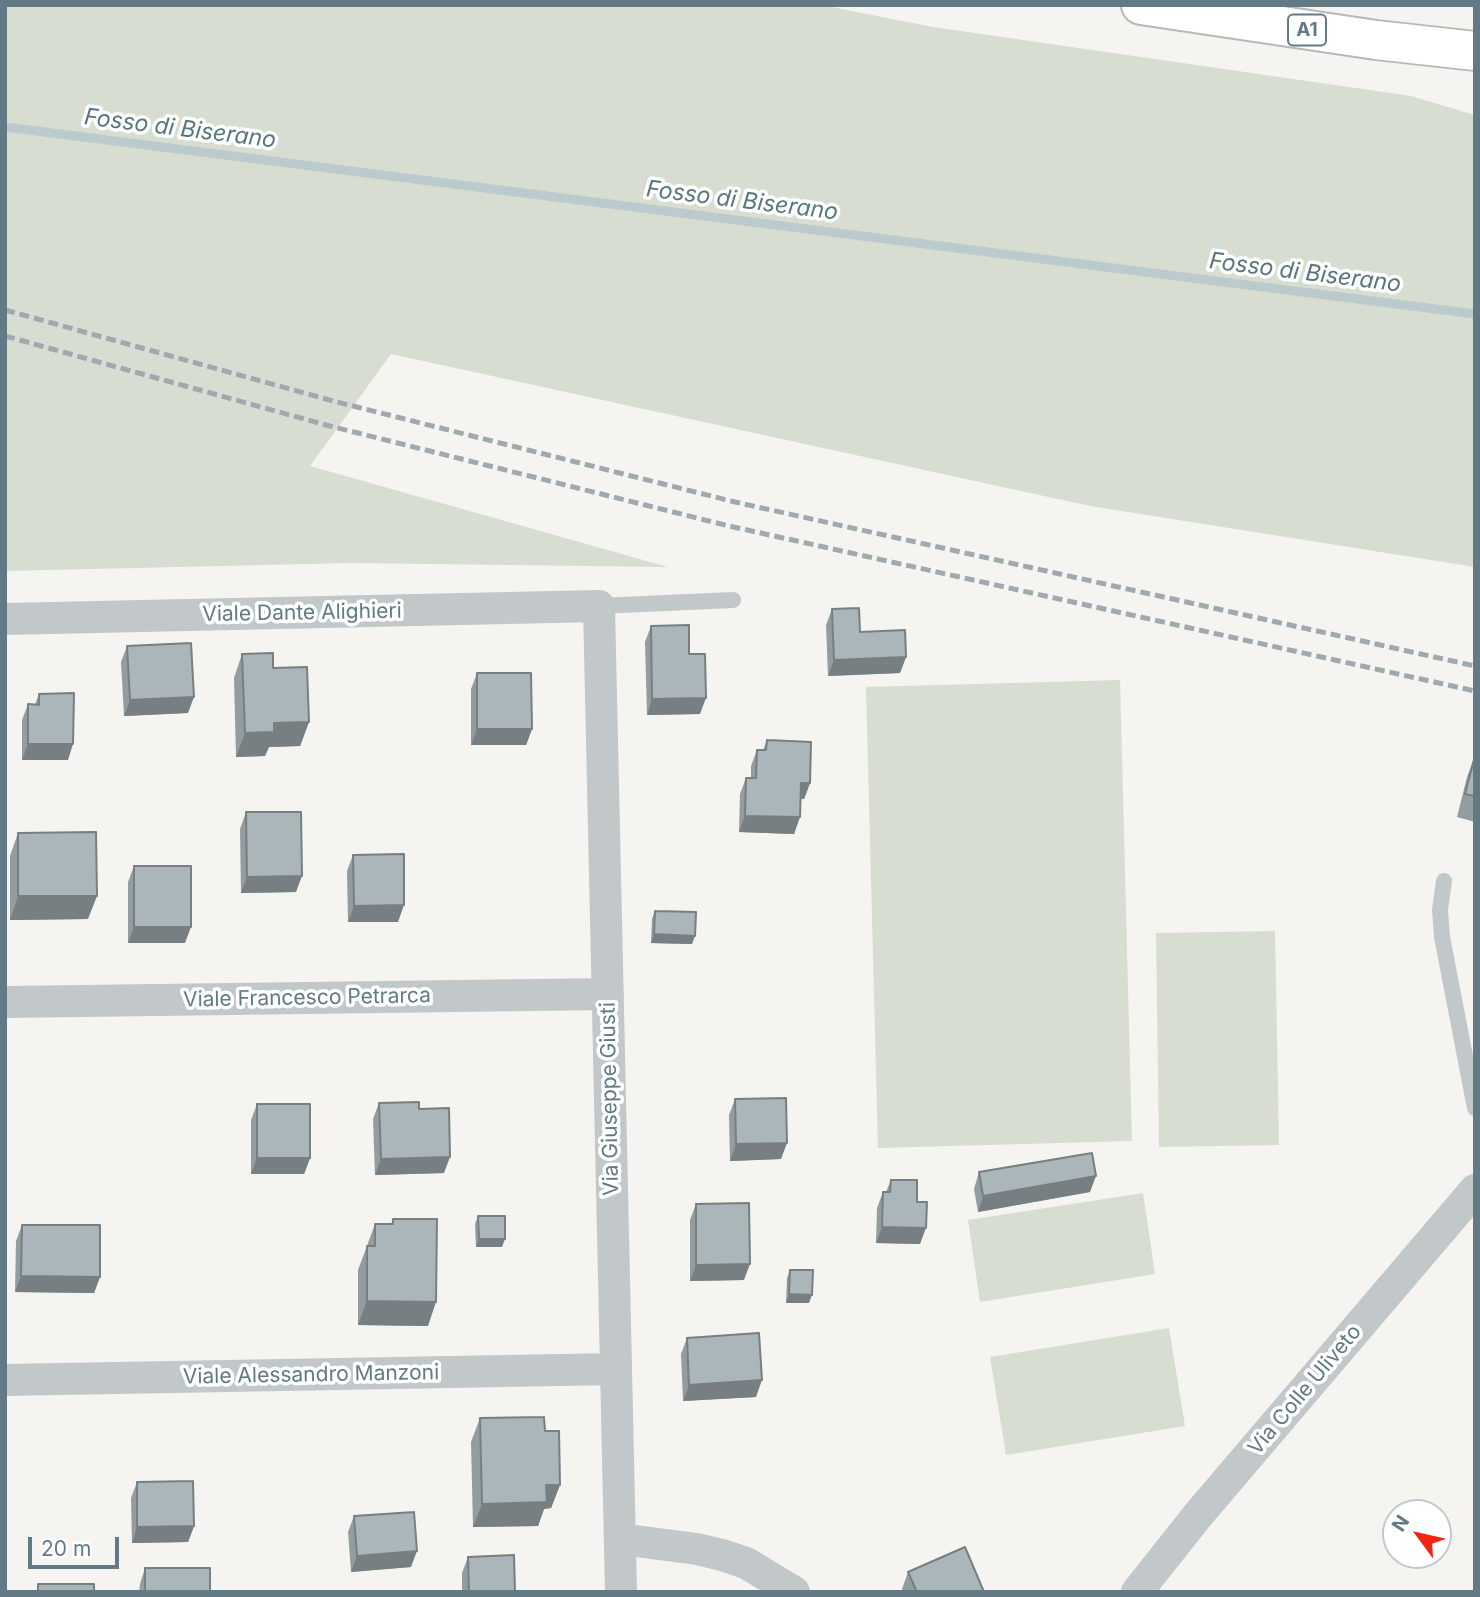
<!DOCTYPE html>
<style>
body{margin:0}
#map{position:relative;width:1480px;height:1597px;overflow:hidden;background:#f5f4f0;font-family:Inter,sans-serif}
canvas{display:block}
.frame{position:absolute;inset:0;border:7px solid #617a85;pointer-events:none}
.north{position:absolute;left:1382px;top:1499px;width:70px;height:70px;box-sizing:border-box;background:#fff;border:2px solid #c0cace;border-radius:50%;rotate:303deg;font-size:19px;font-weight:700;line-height:28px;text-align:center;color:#617a85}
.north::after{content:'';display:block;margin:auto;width:24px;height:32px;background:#f52410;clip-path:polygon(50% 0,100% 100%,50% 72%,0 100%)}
.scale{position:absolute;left:28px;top:1537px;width:91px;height:32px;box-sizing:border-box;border:4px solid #617a85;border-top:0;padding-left:9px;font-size:21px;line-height:24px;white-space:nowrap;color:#617a85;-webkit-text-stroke:5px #fff;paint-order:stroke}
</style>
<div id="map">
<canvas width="1480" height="1597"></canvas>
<div class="frame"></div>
<div class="north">N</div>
<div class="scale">20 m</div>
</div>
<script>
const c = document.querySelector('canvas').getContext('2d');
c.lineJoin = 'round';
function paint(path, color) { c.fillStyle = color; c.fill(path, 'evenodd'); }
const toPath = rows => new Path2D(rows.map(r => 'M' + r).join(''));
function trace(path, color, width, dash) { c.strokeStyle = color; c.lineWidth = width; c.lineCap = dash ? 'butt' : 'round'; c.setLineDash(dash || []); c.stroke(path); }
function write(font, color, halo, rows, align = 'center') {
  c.font = font + ' Inter,sans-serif'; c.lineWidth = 7; c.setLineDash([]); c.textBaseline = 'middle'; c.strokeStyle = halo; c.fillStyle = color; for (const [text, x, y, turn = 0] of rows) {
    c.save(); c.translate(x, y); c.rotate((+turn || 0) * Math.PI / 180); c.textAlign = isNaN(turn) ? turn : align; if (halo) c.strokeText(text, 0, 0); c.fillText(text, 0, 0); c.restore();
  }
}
paint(toPath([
 [5,5,821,5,933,27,1411,96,1475,115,1475,567,1090,506,391,354,310,466,668,567,351,563,5,571],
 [1120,680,1132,1141,878,1148,866,687],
 [1275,931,1279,1145,1159,1147,1156,933],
 [1143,1193,1155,1274,980,1302,968,1220],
 [1169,1328,1185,1426,1006,1455,990,1357]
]), '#d7ddd1');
trace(toPath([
 [5,127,1475,314]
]), '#bbcacd', 9);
const motorway = toPath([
 [1141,5,1376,40,1475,51]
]);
trace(motorway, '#b4b9bb', 42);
trace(toPath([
 [599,606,733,600],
 [1444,881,1440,910,1442,937,1475,1108]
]), '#c2c7ca', 16);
trace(toPath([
 [5,619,599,606,621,1592],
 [5,1002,608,994],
 [5,1380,616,1369],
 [620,1539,697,1549,722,1555,746,1563,794,1592],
 [1137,1592,1198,1515,1475,1190]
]), '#c2c7ca', 32);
trace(motorway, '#fff', 38);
trace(toPath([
 [5,310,333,401,735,502,1475,666],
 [5,336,326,425,729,526,1475,691]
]), '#a0a9ad', 5, [10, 5]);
paint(toPath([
 [832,609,860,632,906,657,900,673,828,676,826,625],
 [651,626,689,654,700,714,647,715,645,642],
 [127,646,188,713,124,716,121,662],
 [242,654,273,668,309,722,300,746,269,747,265,756,236,757,234,678],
 [477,673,532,729,526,745,471,745,471,689],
 [39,694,68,760,22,760,22,720,28,704,35,704],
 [767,740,810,783,804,799,800,799,800,817,794,834,739,832,740,794,746,778,751,778,751,766,757,750,763,750],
 [1475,755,1475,822,1457,817,1467,777],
 [246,812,296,892,241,893,240,829],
 [18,833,88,919,10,920,10,856],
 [353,855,398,922,348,922,347,871],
 [134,866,185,943,128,943,128,882],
 [655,911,692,944,651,943,652,919],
 [735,1099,781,1159,730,1161,729,1115],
 [379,1103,419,1109,444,1173,375,1175,373,1119],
 [257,1104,310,1158,304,1174,251,1174,251,1120],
 [979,1172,1090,1192,978,1212,974,1189],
 [891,1180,917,1202,920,1244,876,1243,877,1208,883,1192,886,1192],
 [696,1204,744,1280,690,1281,690,1220],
 [478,1216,502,1247,476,1247,475,1224],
 [393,1219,428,1326,358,1325,358,1270,375,1224,391,1224],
 [22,1225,100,1277,94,1293,15,1292,16,1241],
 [790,1270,809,1303,786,1303,787,1278],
 [687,1338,756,1397,683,1401,681,1354],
 [480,1418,545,1431,560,1485,551,1508,544,1509,538,1526,473,1527,471,1442],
 [137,1482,194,1526,188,1542,132,1543,131,1498],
 [354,1516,411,1567,351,1572,348,1532],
 [468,1557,515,1592,462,1592,462,1573],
 [145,1568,210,1592,139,1592,140,1584],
 [908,1572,984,1592,901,1592]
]), '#929d9f');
paint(toPath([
 [906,657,900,673,828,676,834,660],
 [194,697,188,713,124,716,130,700],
 [706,698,700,714,647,715,652,699],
 [309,722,300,746,269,747,265,756,236,757,245,733,274,723],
 [477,729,532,729,526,745,471,745],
 [28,744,73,744,68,760,22,760],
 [801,783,810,783,804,799,795,799],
 [745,816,800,817,794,834,739,832],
 [302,876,296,892,241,893,247,877],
 [18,896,97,896,88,919,10,920],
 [404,905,398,922,348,922,354,906],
 [134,927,191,927,185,943,128,943],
 [654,934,695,936,692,944,651,943],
 [787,1143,781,1159,730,1161,736,1144],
 [450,1157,444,1173,375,1175,381,1159],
 [257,1158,310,1158,304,1174,251,1174],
 [1096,1176,1090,1192,978,1212,983,1196],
 [882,1227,926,1228,920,1244,876,1243],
 [479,1239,505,1239,502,1247,476,1247],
 [750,1264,744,1280,690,1281,696,1265],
 [21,1276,100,1277,94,1293,15,1292],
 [789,1294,812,1295,809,1303,786,1303],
 [367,1301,436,1302,428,1326,358,1325],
 [762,1380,756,1397,683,1401,689,1385],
 [546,1485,560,1485,551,1508,544,1509,538,1526,473,1527,482,1504],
 [194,1526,188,1542,132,1543,137,1527],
 [417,1551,411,1567,351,1572,357,1556]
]), '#777f82');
const building = toPath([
 [859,608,860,632,905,630,906,657,834,660,832,609,859,608],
 [689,625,689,654,705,654,706,698,652,699,651,626,689,625],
 [191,643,194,697,130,700,127,646,191,643],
 [273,653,273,668,307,667,309,722,274,723,274,732,245,733,242,654,273,653],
 [477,673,531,673,532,729,477,729,477,673],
 [74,693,73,744,28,744,28,704,39,705,39,694,74,693],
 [767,740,811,742,810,783,801,783,800,817,745,816,746,778,756,778,757,750,766,750,767,740],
 [1475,756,1475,796,1465,794,1475,756],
 [246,812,301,812,302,876,247,877,246,812],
 [96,832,97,896,18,896,18,833,96,832],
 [404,854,404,905,354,906,353,855,404,854],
 [134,866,191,866,191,927,134,927,134,866],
 [655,911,696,912,695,936,654,934,655,911],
 [786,1098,787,1143,736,1144,735,1099,786,1098],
 [419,1102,419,1109,449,1108,450,1157,381,1159,379,1103,419,1102],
 [257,1104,310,1104,310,1158,257,1158,257,1104],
 [1092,1153,1096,1176,983,1196,979,1172,1092,1153],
 [891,1180,917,1180,917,1202,927,1202,926,1228,882,1227,883,1192,890,1192,891,1180],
 [749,1203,750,1264,696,1265,696,1204,749,1203],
 [478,1216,505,1216,505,1239,479,1239,478,1216],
 [393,1219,437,1219,436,1302,367,1301,367,1246,375,1246,375,1224,393,1224,393,1219],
 [22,1225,100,1225,100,1277,21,1276,22,1225],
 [790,1270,813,1270,812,1295,789,1294,790,1270],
 [759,1333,762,1380,689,1385,687,1338,759,1333],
 [544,1417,545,1431,559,1431,560,1485,546,1485,547,1502,482,1504,480,1418,544,1417],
 [193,1481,194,1526,137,1527,137,1482,193,1481],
 [414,1512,417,1551,357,1556,354,1516,414,1512],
 [965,1547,984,1592,917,1592,908,1572,965,1547],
 [514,1555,515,1592,469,1592,468,1557,514,1555],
 [145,1568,210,1568,210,1592,145,1592,145,1568],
 [38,1584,94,1584,94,1592,38,1592,38,1584]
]);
paint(building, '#aab6b9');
trace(building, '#777f82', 2);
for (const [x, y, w] of [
 [1307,30,38]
]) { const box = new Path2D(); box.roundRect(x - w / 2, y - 15.5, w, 31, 5); c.fillStyle = '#fff'; c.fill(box); trace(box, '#617a85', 2); }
write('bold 19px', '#617a85', null, [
 ["A1",1307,30]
]);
write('21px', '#617a85', '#fff', [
 ["Viale Dante Alighieri",302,613,-1],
 ["Viale Francesco Petrarca",307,998,-1],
 ["Via Giuseppe Giusti",610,1099,-91],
 ["Viale Alessandro Manzoni",311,1375,-1],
 ["Via Colle Uliveto",1305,1390,-50]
]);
write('italic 23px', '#58777c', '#fff', [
 ["Fosso di Biserano",180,129,7],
 ["Fosso di Biserano",742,201,7],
 ["Fosso di Biserano",1305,273,7]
]);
</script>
